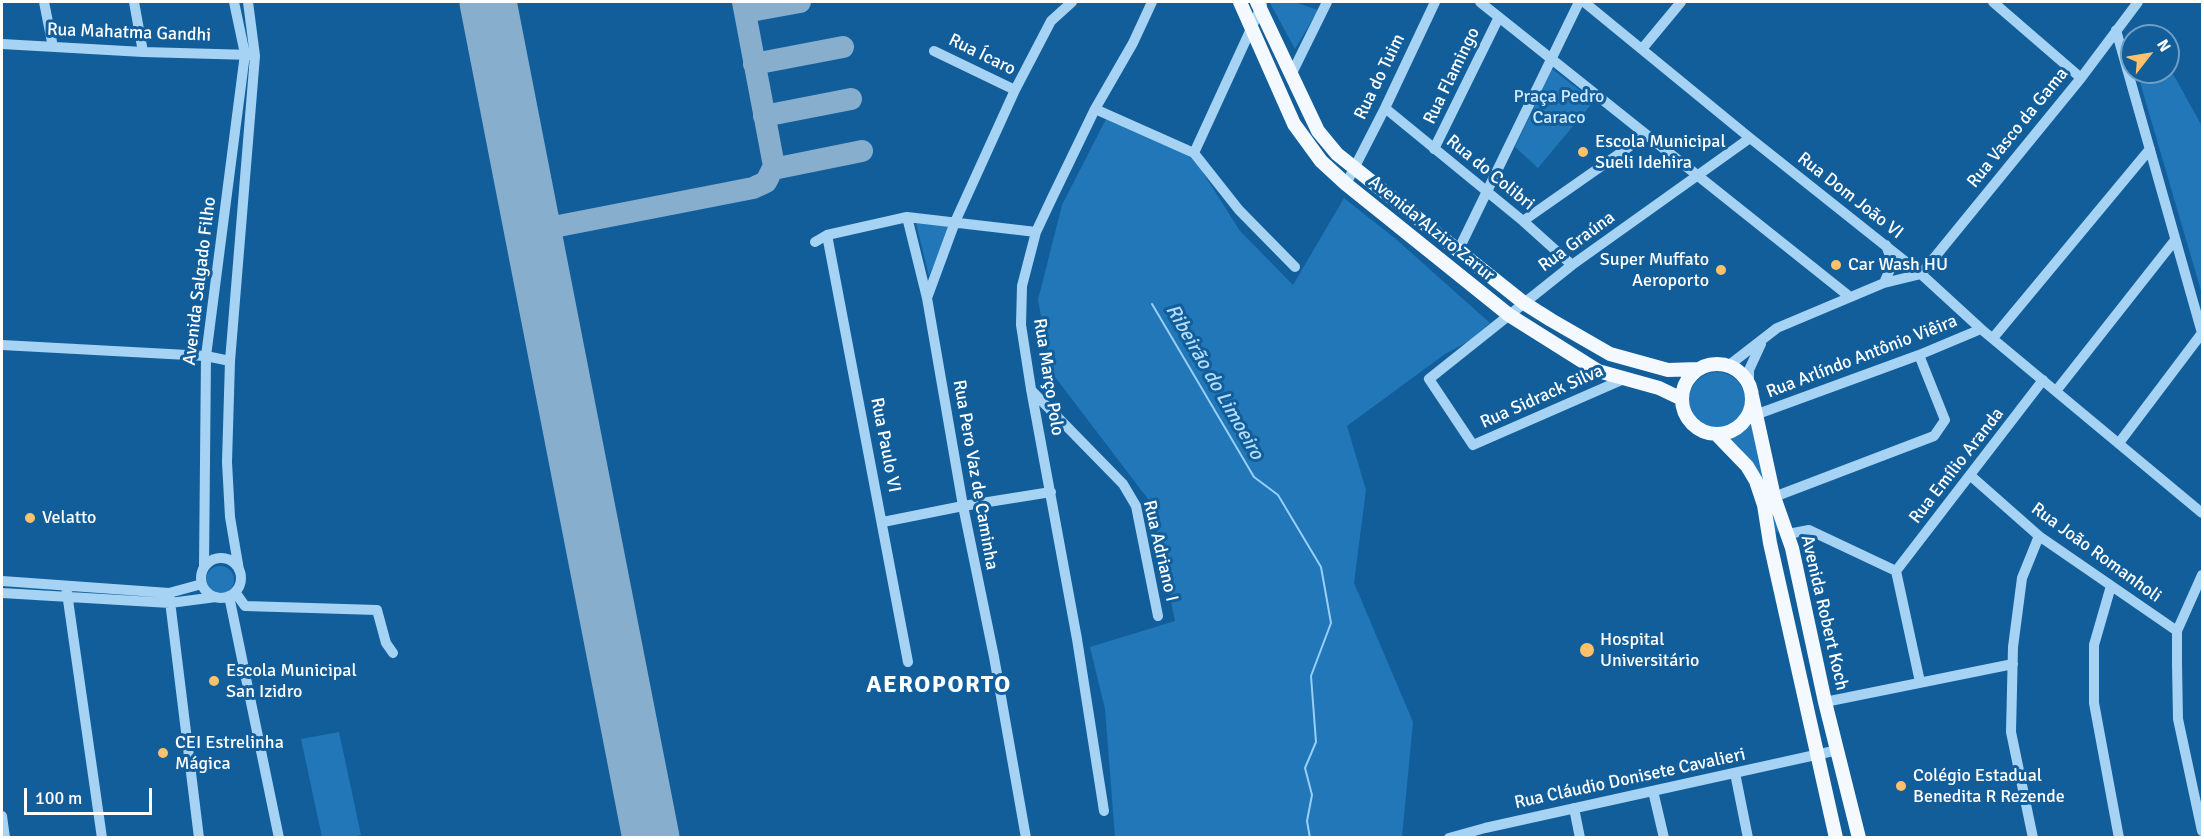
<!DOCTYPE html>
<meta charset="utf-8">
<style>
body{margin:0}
#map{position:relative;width:2204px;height:839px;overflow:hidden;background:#125e9b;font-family:Signika,sans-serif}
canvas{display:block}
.frame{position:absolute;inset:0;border:3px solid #fff;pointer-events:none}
.north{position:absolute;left:2120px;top:24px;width:60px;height:60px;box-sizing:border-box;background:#125e9b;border:2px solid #719ec3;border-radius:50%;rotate:59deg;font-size:16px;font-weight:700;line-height:24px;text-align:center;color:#fff}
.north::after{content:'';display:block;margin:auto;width:21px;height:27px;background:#ffc169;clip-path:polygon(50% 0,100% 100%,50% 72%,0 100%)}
.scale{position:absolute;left:24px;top:788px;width:128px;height:27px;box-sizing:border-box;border:3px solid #fff;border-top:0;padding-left:8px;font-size:18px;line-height:21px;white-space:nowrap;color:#fff;-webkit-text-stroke:4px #125e9b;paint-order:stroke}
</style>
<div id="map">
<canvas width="2204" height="839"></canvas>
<div class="frame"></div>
<div class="north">N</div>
<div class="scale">100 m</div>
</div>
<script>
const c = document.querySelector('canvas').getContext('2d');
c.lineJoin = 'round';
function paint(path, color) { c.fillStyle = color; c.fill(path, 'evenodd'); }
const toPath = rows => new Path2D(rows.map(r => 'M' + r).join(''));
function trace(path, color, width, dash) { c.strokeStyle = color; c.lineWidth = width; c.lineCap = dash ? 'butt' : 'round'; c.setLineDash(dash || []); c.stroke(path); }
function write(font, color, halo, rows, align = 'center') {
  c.font = font + ' Signika,sans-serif'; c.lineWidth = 6; c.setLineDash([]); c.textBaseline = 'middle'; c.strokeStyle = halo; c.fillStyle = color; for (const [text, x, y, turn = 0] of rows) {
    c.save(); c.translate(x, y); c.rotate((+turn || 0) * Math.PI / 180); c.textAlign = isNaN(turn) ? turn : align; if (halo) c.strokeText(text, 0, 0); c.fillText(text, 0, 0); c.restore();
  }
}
paint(toPath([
 [1274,2,1294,2,1318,10,1295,49,1270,3],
 [2168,65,2202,126,2202,294,2137,72,2168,72],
 [1552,69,1594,101,1538,168,1515,147],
 [1106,119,1193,157,1240,231,1293,285,1344,198,1397,240,1490,323,1471,340,1445,354,1347,426,1366,490,1354,583,1413,722,1402,837,1115,837,1105,709,1090,647,1175,621,1151,503,1052,373,1038,300,1062,205],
 [916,223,951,224,929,276],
 '1689 400a28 28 0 1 1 56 0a28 28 0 1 1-56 0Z',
 [1751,421,1770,508,1779,531,1773,533,1752,465,1740,448,1729,440,1745,430],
 '206 580a14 14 0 1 1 28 0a14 14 0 1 1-28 0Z',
 [339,732,361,835,351,837,322,837,301,739]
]), '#2177b8');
trace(toPath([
 [1152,304,1254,477,1278,495,1321,567,1331,623,1311,676,1316,742,1305,768,1312,795,1307,821,1310,838]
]), '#98cff7', 2);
trace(toPath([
 [745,12,800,2],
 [754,64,843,47],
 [764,116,851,99],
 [773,169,862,151],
 [533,231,753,188,766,182,774,166,743,2]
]), '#88aecd', 22);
trace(toPath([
 [488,2,651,838]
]), '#88aecd', 57);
trace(toPath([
 [44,2,53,47],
 [134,2,143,52],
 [1480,2,1850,297],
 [1584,2,1750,138,1921,274,1981,329,2202,513],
 [1993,2,2081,78],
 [2116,30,2202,333,2119,443],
 [2,44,143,52,252,55],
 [1642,49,1681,2],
 [934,51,1015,90],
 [1291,75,1327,2],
 [1385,108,1523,221,1572,265],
 [1095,109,1194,153,1239,210,1295,267],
 [1434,149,1499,17],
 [1194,153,1262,5],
 [1346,184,1385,108,1435,2],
 [907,217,927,298],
 [1523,221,1646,135],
 [827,235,908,662],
 [815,242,827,235,907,217,1036,232],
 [1458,251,1579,2],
 [1884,283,1891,267,1891,259,1886,245],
 [1993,338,2150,149],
 [2,345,206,356,230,361],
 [1728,366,1777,328,1884,283,1921,274,2081,78,2138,2],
 [1624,379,1473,445,1429,379,1572,265,1750,138],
 [1749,386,1749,370,1761,344],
 [1031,390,1123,484,1136,506,1158,616],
 [2056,391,2175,240],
 [1755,415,1919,355,1981,329],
 [1971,476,2039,536,2177,631],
 [1774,497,1934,436,1945,420,1919,355],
 [883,522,963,506,1051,492],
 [1788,534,1809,530,1896,571],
 '201 578a20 20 0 1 1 40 0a20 20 0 1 1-40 0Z',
 [204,566,206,356,245,54,234,2],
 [239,570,230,517,227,462,230,361,255,56,248,2],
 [1896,571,2043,380],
 [1896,571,1920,682],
 [2202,575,2177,631,2177,664,2178,719,2202,831],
 [2,581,169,593,202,584],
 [66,586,102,838],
 [2111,586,2094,645,2094,703,2119,838],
 [235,592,245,606,377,610,386,643,393,653],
 [2,593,170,603,216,597],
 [169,593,199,838],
 [229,596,279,838],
 [1825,702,2013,664],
 [1735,773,1748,838],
 [1653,791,1664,838],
 [1574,808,1580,838],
 [1104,811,1077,639,1031,389,1021,325,1022,286,1036,232,1052,198,1095,109,1133,43,1152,2],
 [2,816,5,838],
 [1026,838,994,657,963,506,927,298,955,222,1015,90,1051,21,1072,2],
 [1449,838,1485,828,1838,750],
 [2033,838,2011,732,2013,647,2022,578,2039,536]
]), '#a6d3f4', 10);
trace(toPath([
 [1240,2,1294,124,1321,161,1346,184,1509,315,1598,371,1659,388,1682,399],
 [1257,2,1318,131,1337,154,1524,303,1551,320,1610,354,1668,370,1698,369],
 '1682 399a35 35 0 1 1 70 0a35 35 0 1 1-70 0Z',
 [1752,396,1774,497,1792,548,1825,702,1859,838],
 [1717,435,1747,466,1756,481,1764,505,1770,543,1836,838]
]), '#f3f9ff', 14);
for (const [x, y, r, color] of [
 [1583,152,6,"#ffc169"],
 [1836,265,6,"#ffc169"],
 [1721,270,6,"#ffc169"],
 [30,518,6,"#ffc169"],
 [1587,650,8,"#ffc169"],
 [214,681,6,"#ffc169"],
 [163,753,6,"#ffc169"],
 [1901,786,6,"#ffc169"]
]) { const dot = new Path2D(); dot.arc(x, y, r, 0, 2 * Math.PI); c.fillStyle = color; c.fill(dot); trace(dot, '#125e9b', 2); }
write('18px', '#fff', '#125e9b', [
 ["Rua Mahatma Gandhi",129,33,2],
 ["Rua Ícaro",982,55,26],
 ["Rua Flamingo",1452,76,-64],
 ["Rua do Tuim",1380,77,-64],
 ["Rua Vasco da Gama",2018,128,-51],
 ["Rua do Colibri",1490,173,39],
 ["Rua Dom João VI",1850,196,38],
 ["Avenida Alziro Zarur",1431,229,39],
 ["Rua Graúna",1577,242,-36],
 ["Avenida Salgado Filho",200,281,-83],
 ["Rua Arlíndo Antônio Viêira",1862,357,-21],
 ["Rua Março Polo",1048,377,81],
 ["Rua Sidrack Silva",1542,397,-24],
 ["Rua Paulo VI",885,445,79],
 ["Rua Emílio Aranda",1957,466,-52],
 ["Rua Pero Vaz de Caminha",975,475,80],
 ["Rua Adriano I",1160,551,77],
 ["Rua João Romanholi",2096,553,36],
 ["Avenida Robert Koch",1824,613,77],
 ["Rua Cláudio Donisete Cavalieri",1630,779,-12]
]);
write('18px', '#cee9fd', '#125e9b', [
 ["Praça Pedro",1559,97],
 ["Caraco",1559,118]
]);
write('18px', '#fff', '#125e9b', [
 ["Escola Municipal",1595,142],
 ["Sueli Idehira",1595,163],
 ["Super Muffato",1709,260,"right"],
 ["Aeroporto",1709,281,"right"],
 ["Car Wash HU",1848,265],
 ["Velatto",42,518],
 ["Hospital",1600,640],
 ["Universitário",1600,661],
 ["Escola Municipal",226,671],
 ["San Izidro",226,692],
 ["CEI Estrelinha",175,743],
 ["Mágica",175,764],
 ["Colégio Estadual",1913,776],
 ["Benedita R Rezende",1913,797]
], 'left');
write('italic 20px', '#b3dcfa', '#125e9b', [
 ["Ribeirão do Limoeiro",1214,382,60]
]);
c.letterSpacing = '1.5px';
write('bold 24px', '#fff', '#125e9b', [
 ["AEROPORTO",939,686]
]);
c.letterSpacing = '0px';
</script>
